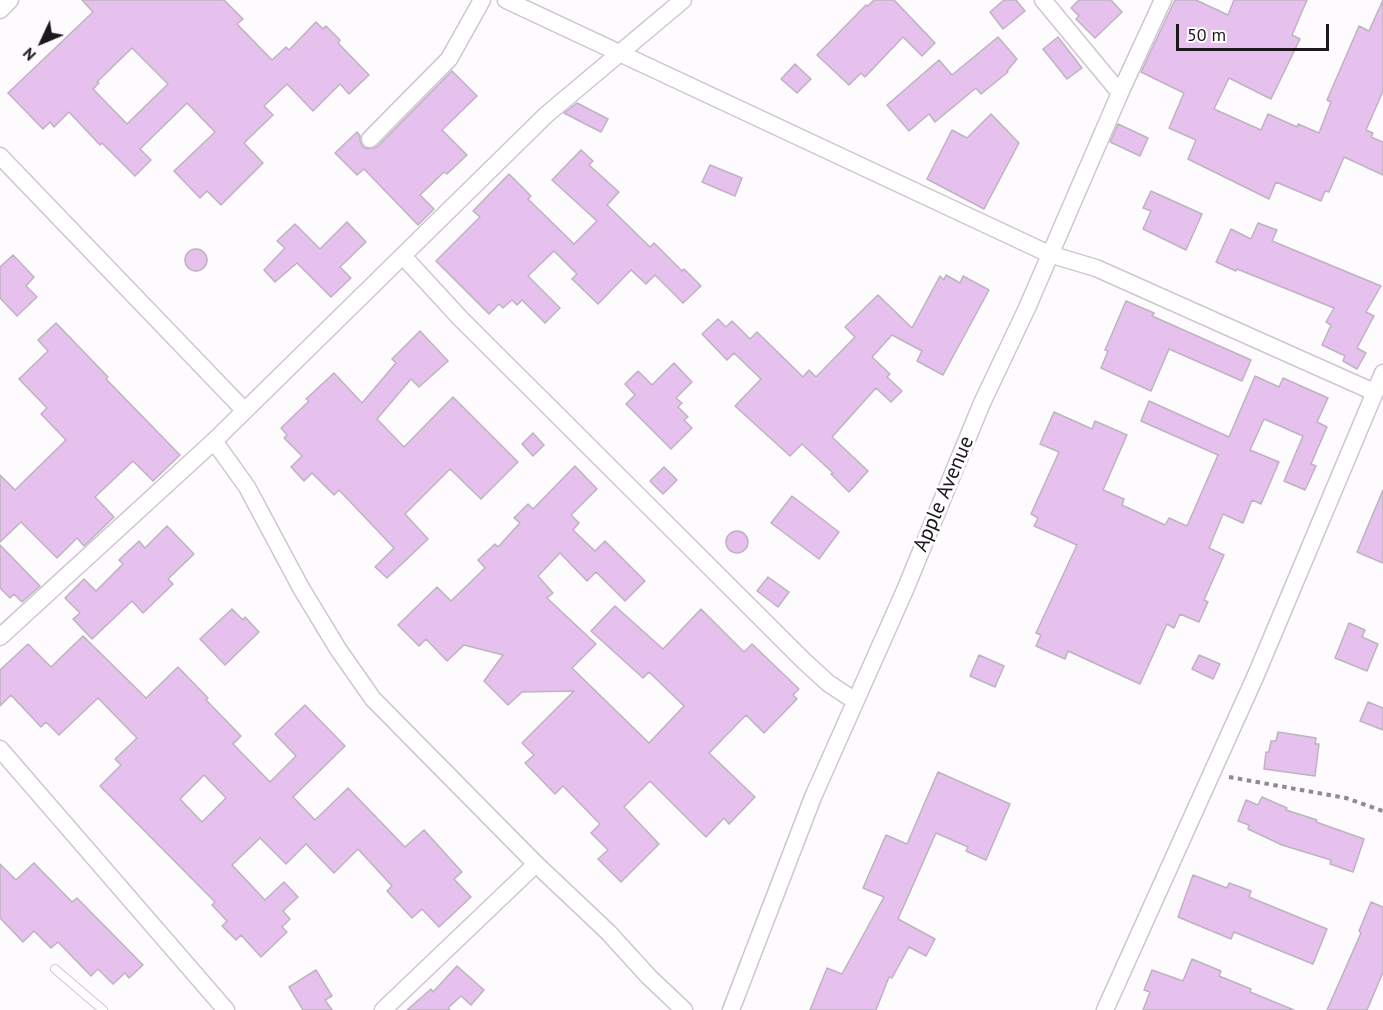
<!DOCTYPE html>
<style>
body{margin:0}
#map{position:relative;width:1383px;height:1010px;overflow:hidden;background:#fdfbfd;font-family:"PT Sans",sans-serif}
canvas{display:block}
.north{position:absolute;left:12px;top:12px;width:60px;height:60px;-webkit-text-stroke:4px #fff;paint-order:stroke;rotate:226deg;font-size:16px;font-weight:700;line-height:24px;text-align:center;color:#1c181d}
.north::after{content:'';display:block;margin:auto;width:21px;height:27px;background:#1c181d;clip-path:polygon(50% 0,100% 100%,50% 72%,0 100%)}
.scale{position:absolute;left:1176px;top:24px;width:153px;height:27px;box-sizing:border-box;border:3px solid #1c181d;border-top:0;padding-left:8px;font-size:18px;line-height:21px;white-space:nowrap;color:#1c181d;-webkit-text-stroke:4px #fff;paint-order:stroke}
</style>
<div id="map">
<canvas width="1383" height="1010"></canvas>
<div class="north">N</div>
<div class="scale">50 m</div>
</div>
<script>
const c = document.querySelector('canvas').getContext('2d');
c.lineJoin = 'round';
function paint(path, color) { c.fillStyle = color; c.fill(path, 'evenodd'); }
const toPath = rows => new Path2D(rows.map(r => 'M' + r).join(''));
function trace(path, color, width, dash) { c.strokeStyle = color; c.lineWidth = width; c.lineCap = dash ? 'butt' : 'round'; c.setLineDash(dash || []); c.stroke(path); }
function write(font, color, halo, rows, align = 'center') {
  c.font = font + ' "PT Sans",sans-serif'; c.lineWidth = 6; c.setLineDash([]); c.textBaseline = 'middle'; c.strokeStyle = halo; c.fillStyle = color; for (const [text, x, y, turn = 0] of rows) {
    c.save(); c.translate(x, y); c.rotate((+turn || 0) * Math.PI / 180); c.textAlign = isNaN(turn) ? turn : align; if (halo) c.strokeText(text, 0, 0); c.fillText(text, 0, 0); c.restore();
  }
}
const building = toPath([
 [82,0,224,0,243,19,237,24,272,60,286,47,289,50,316,22,323,29,326,26,340,40,338,43,369,75,349,94,340,84,313,111,287,84,264,106,273,115,244,143,263,163,221,205,207,191,200,198,174,171,215,132,187,103,140,149,151,160,135,176,102,143,100,145,69,112,54,127,50,122,43,129,8,93,93,12,82,0],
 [132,48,168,84,127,124,93,89,99,83,97,82,132,48],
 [874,0,894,0,935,43,922,56,903,37,865,77,861,73,849,85,817,55,866,5,868,6,874,0],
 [1004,0,1016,0,1025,11,1003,29,990,12,1004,0],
 [1079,0,1111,0,1122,12,1095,38,1076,19,1079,16,1071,8,1079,0],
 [1175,0,1196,0,1228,15,1234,0,1307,0,1292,35,1300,39,1271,99,1229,78,1214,109,1261,130,1268,114,1297,127,1298,124,1319,133,1331,102,1327,100,1359,26,1369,31,1383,0,1383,91,1366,130,1373,133,1371,137,1383,142,1383,175,1344,157,1329,192,1325,191,1321,201,1276,182,1269,199,1188,159,1196,140,1169,128,1184,93,1141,72,1175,0],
 [998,37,1017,59,1007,71,1008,72,981,94,976,88,935,122,929,114,909,131,887,105,939,60,952,75,998,37],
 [1058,37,1082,68,1067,79,1043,49,1058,37],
 [795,64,811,79,797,93,781,79,795,64],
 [452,71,477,96,442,130,467,155,447,174,444,172,420,195,434,209,418,225,364,169,357,175,335,153,357,132,360,136,360,141,363,147,368,149,377,147,452,71],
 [577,103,608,119,601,132,564,113,577,103],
 [991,114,1019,143,984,209,927,179,952,130,967,138,991,114],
 [1118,124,1148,138,1140,156,1110,142,1118,124],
 [581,150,593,161,589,165,619,192,607,205,650,247,654,243,682,271,684,269,701,286,683,303,655,275,646,284,631,270,598,304,572,279,577,274,554,251,528,276,560,308,545,323,522,300,517,305,512,300,503,308,499,304,489,314,436,261,480,217,473,211,509,174,531,196,528,199,574,244,597,221,552,180,581,150],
 [710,165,742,178,735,196,702,182,710,165],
 [1151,191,1202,214,1186,250,1143,229,1151,211,1143,208,1151,191],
 [347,222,366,242,340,267,351,278,331,297,297,263,275,282,264,270,285,248,277,241,295,224,320,249,347,222],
 [1258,223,1277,230,1272,241,1381,286,1366,312,1374,316,1357,348,1366,353,1357,369,1343,361,1345,356,1322,345,1331,325,1326,322,1334,308,1237,269,1236,271,1216,262,1231,229,1251,239,1258,223],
 '185 260a11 11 0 1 1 22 0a11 11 0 1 1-22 0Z',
 [13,255,34,277,26,286,37,297,17,316,0,298,0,267,13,255],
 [946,275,960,283,963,276,989,290,943,375,917,361,922,351,892,335,872,357,890,374,887,377,902,391,891,402,876,388,832,437,868,471,849,492,831,474,833,473,802,444,790,456,735,406,761,379,734,353,727,360,702,334,718,319,726,327,732,321,750,339,757,332,803,377,809,370,816,377,855,337,845,327,878,295,912,328,940,276,944,280,946,275],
 [1126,301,1154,313,1152,316,1251,360,1242,381,1169,349,1151,391,1101,368,1108,351,1105,350,1126,301],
 [56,323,108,377,106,379,180,455,153,481,133,461,95,497,114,517,84,546,77,538,57,558,21,522,0,542,0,475,15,490,66,440,41,414,47,408,19,379,48,351,38,340,56,323],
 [420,331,448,361,419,387,411,379,377,419,404,447,453,397,518,462,481,499,450,469,405,514,428,539,387,578,375,567,394,548,339,490,334,495,312,473,304,481,291,467,302,456,284,438,287,435,281,428,309,401,306,399,334,373,362,403,396,363,392,359,420,331],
 [674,363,692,382,676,398,682,403,678,407,688,417,684,420,692,428,671,449,626,404,635,395,625,384,638,371,652,385,674,363],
 [1255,376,1279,387,1283,378,1328,398,1317,422,1327,427,1311,464,1316,466,1305,490,1284,481,1303,436,1264,419,1250,450,1279,462,1261,504,1252,500,1243,523,1223,514,1209,548,1224,555,1204,600,1208,602,1199,622,1180,614,1174,628,1167,624,1140,684,1068,651,1065,659,1036,646,1041,635,1036,633,1077,545,1034,526,1038,518,1031,514,1059,452,1040,444,1054,412,1092,429,1095,421,1127,435,1103,490,1124,499,1122,505,1165,525,1169,518,1187,526,1218,455,1141,421,1149,401,1229,437,1255,376],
 [533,433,544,445,533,456,522,444,533,433],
 [575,466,597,489,571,515,579,523,573,530,595,551,605,541,645,581,625,601,596,572,587,581,560,553,538,576,553,593,547,598,596,644,572,668,649,743,684,706,649,672,643,678,591,631,615,606,663,649,701,609,744,652,752,644,799,689,793,695,797,699,764,733,746,715,709,753,755,797,729,824,724,818,706,837,650,781,624,807,659,844,621,882,598,859,608,850,591,833,600,824,563,786,555,794,525,763,534,755,522,743,574,691,522,692,508,705,484,681,503,655,464,645,447,661,426,639,419,646,398,625,437,587,451,601,485,568,478,560,495,544,498,547,520,523,514,518,528,504,533,509,575,466],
 [664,467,677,480,663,494,650,481,664,467],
 [1383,490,1383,563,1357,552,1383,490],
 [792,496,839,532,819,559,771,523,792,496],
 [167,526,194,554,168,579,173,584,143,613,132,601,92,639,73,619,80,613,65,598,84,579,96,591,123,564,119,560,139,541,145,548,167,526],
 '726 542a11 11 0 1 1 22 0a11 11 0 1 1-22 0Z',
 [0,545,40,586,22,602,14,594,10,598,0,588,0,545],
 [768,577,789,592,778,607,757,591,768,577],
 [232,609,243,620,245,617,259,632,225,665,200,639,232,609],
 [1349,623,1365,630,1362,637,1378,644,1367,671,1335,658,1349,623],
 [83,636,146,698,178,667,208,698,206,700,241,736,233,744,270,782,296,756,275,734,305,705,345,746,293,797,315,820,348,788,405,847,424,830,462,872,454,879,471,897,439,927,422,909,412,918,387,891,392,886,358,849,334,873,306,844,286,864,260,838,232,865,265,900,284,882,298,897,283,911,290,919,282,927,287,932,261,957,241,935,236,940,222,926,227,921,212,905,215,902,100,786,121,765,115,759,137,738,98,698,59,735,46,722,41,727,11,695,0,706,0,670,28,644,51,667,83,636],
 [204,775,226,798,202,822,180,799,204,775],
 [979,655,1004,666,995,687,970,676,979,655],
 [1199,655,1220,664,1213,679,1192,669,1199,655],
 [1368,702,1383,708,1383,730,1360,721,1368,702],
 [1278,732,1316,738,1315,744,1319,744,1315,776,1264,769,1266,752,1269,752,1271,741,1276,741,1278,732],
 [938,772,1010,804,986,860,966,851,968,847,936,833,898,919,935,939,926,956,909,947,892,978,889,977,876,1010,810,1010,827,968,842,974,884,897,863,888,886,835,907,844,938,772],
 [1262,797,1287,808,1286,810,1317,820,1316,822,1364,839,1353,872,1330,864,1331,860,1282,845,1248,829,1249,825,1238,821,1246,800,1258,805,1262,797],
 [34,863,72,902,77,898,143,965,129,978,125,973,113,984,98,969,91,976,58,942,51,948,34,931,23,942,0,918,0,864,16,880,34,863],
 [1193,875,1227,888,1229,883,1251,891,1249,897,1327,929,1313,964,1234,932,1231,939,1178,917,1193,875],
 [1371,902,1383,907,1383,972,1367,1010,1327,1010,1361,933,1359,931,1371,902],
 [1192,959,1221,971,1219,976,1251,989,1250,992,1294,1010,1143,1010,1150,992,1144,990,1152,970,1183,981,1192,959],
 [457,966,484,990,471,1005,461,996,448,1008,450,1010,407,1010,431,989,433,992,457,966],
 [316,970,332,996,325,1000,332,1010,303,1010,289,987,316,970]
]);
paint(building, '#e6c1ee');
trace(building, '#beb3c0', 1.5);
const service = toPath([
 [55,969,103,1010]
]);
const minor = toPath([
 [506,0,1049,254,1096,268,1374,392],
 [1043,0,1120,93],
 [0,10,10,0],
 [370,139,449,59,482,0],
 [0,156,245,411],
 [403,256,460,318,804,661,828,683,855,701],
 [214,441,247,487,301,588,338,649,373,699,536,864,608,932,649,977,684,1010],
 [0,637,214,441,546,115,683,0],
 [0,749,226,1010],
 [383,1010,536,864],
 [731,1010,813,797,905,590,982,403,1027,308,1120,93,1163,0],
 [1105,1010,1256,675,1383,373]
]);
trace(service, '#d0c5d2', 10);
trace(minor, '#d0c5d2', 19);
trace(toPath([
 [1229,777,1346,798,1383,811]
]), '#8e8b8e', 4, [4.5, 4.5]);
trace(service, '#fff', 8);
trace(minor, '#fff', 16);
write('21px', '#1c181d', '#fff', [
 ["Apple Avenue",944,494,-67]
]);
</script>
